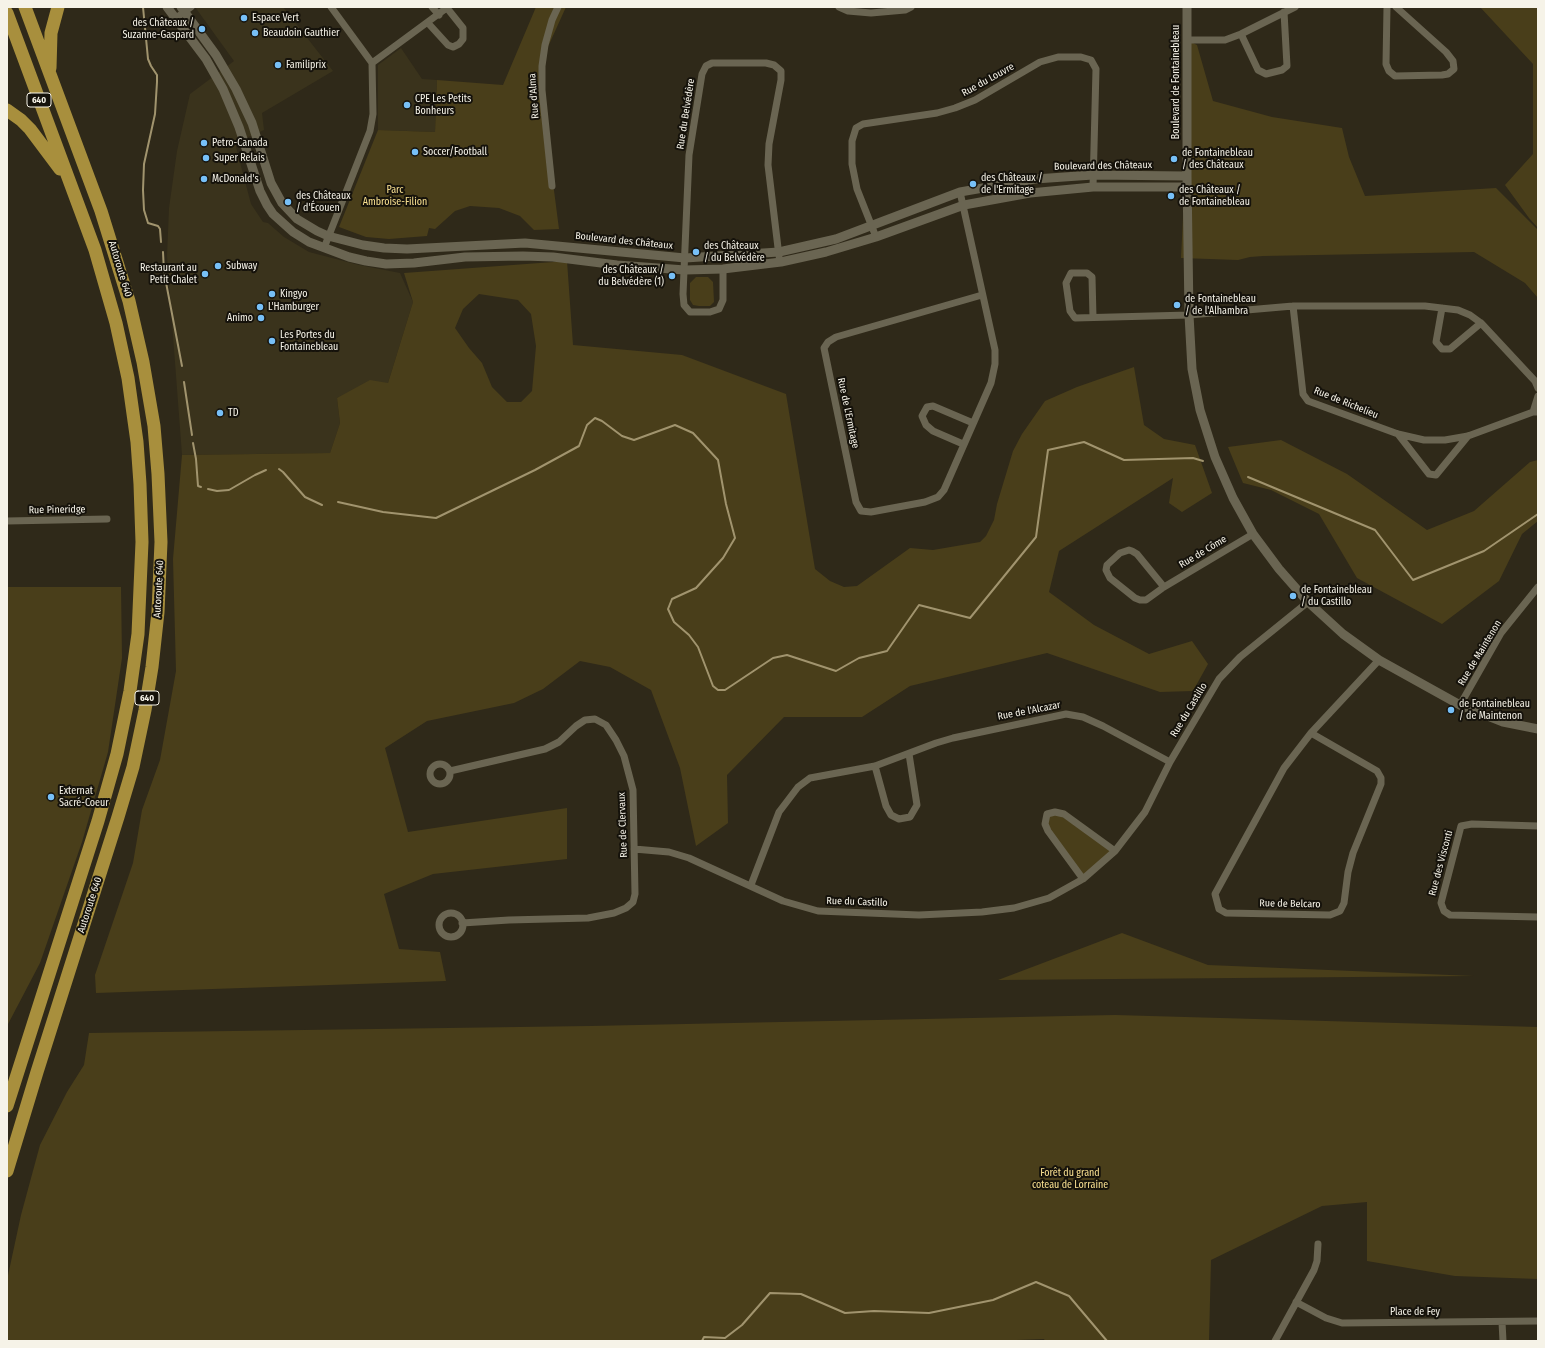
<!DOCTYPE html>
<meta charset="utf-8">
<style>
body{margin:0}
#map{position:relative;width:1545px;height:1348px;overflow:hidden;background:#2f2919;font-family:"Fira Sans Condensed",sans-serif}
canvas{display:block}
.frame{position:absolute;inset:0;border:8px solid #f6f3e8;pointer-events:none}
</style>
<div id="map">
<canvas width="1545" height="1348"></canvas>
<div class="frame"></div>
</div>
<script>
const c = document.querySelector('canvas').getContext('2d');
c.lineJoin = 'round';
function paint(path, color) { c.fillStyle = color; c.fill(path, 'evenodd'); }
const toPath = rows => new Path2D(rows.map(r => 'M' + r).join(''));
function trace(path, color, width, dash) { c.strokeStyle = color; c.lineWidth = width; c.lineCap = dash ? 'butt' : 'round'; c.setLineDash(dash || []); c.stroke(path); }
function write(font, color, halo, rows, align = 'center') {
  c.font = font + ' "Fira Sans Condensed",sans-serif'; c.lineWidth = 4; c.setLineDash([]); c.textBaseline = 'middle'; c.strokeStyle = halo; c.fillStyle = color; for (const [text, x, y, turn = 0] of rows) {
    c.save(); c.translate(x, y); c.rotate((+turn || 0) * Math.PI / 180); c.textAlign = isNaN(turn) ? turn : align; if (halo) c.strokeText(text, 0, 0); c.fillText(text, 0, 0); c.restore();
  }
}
paint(toPath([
 [195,7,283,7,333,71,262,113,264,130,235,143,251,204,263,222,268,223,284,237,309,252,359,265,400,273,413,302,388,383,337,398,340,423,330,453,182,455,167,256,169,208,177,151,190,94,234,61],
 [401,48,422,79,437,80,435,132,378,130,378,65]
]), '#3a331c');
paint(toPath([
 [536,7,566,7,542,60,541,90,559,229,534,230,520,216,499,208,470,206,455,211,435,229,429,228,427,236,389,239,366,237,339,227,378,130,435,132,437,80,503,85],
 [1480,7,1538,7,1538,228,1529,218,1505,185,1533,154,1533,64],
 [1187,40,1197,45,1213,101,1272,117,1342,128,1349,157,1365,196,1496,188,1538,230,1538,298,1525,283,1474,252,1263,256,1250,257,1238,260,1181,258,1185,177],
 [567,261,573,345,682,355,786,394,815,569,830,581,844,587,857,586,910,548,933,550,980,542,986,536,994,520,997,504,1013,451,1022,434,1045,401,1077,387,1134,367,1144,425,1164,439,1195,445,1212,493,1182,512,1169,503,1173,478,1059,551,1049,592,1094,625,1149,654,1192,641,1208,664,1193,691,1160,692,1047,653,910,686,862,717,784,717,727,775,728,823,696,846,680,768,651,690,610,667,580,661,543,689,514,703,427,721,385,748,408,832,567,808,567,859,433,874,384,894,399,949,440,952,446,981,96,993,95,975,133,863,142,810,160,760,176,671,173,559,182,455,330,453,340,423,337,398,370,380,388,383,413,302,404,273],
 [479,294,518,300,531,314,536,346,532,391,521,402,507,402,492,387,482,363,469,348,455,328,463,309],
 [696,277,708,277,713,282,714,302,710,306,699,306,693,305,690,300,690,283],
 [1281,440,1347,474,1427,530,1474,511,1530,462,1538,460,1538,521,1522,534,1499,581,1442,624,1357,578,1319,514,1271,490,1243,483,1228,447],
 [7,587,121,587,122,658,108,752,82,842,40,963,7,1026],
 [1055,812,1115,851,1083,879,1048,831,1047,814],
 [1122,933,1208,965,1474,976,998,980],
 [1115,1015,1538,1027,1538,1279,1455,1276,1367,1261,1367,1202,1322,1206,1211,1260,1209,1341,1045,1341,1044,1339,991,1341,7,1341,7,1280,21,1215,40,1145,67,1092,84,1065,89,1033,590,1026]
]), '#493e1a');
trace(toPath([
 [143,7,148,59,151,66,157,75,157,82,155,114,144,164,143,190,144,210,148,223,158,226,160,229,161,242],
 [163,252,164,272,182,366],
 [184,382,192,435],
 [193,443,196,459,198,486,201,487],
 [279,469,283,472,305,497,322,505],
 [1248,477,1375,530,1413,580,1484,551,1538,514],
 [208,489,217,491,229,490,255,475,266,470],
 [338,502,383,512,436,518,535,470,579,446,587,425,595,418,602,421,622,436,634,440,675,425,693,433,718,460,726,504,735,538,723,558,696,588,672,599,668,609,674,622,689,635,698,647,713,686,718,690,725,690,773,658,787,655,836,671,859,658,887,651,919,605,970,618,1036,537,1048,450,1084,442,1124,460,1193,458,1203,461],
 [702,1341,704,1337,725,1338,742,1325,770,1293,801,1294,845,1313,874,1311,929,1313,993,1300,1036,1282,1069,1296,1107,1341]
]), '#a1946e', 2);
trace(toPath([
 [432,7,439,15],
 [839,7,848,11,871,13,905,10,911,7],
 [1387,7,1386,64,1389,71,1395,76,1442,75,1448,74,1454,69,1453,61,1446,52,1396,7],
 [176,18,191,7],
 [428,23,448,45,453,47,459,44,463,39,463,28,447,8],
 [1241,34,1258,70,1266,74,1282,70,1287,66,1284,12],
 [1187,40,1225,40,1241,34,1295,7],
 [372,63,448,7],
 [552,186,542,90,542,66,545,45,552,20,558,7],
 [960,192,995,350,995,364,991,383,944,490,938,497,925,502,871,512,861,511,856,502,824,348,828,342,836,337,982,295],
 [876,237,857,189,852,164,852,141,856,128,863,124,937,113,955,108,975,100,1040,62,1058,57,1081,57,1091,60,1096,69,1093,187],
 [324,248,370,131,373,114,372,63,331,7],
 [723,269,723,300,719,309,710,312,690,312,684,305,683,294,689,155,702,74,706,66,712,63,766,63,774,65,781,71,781,80,769,144,768,165,779,256],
 [1293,306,1303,394,1308,401,1398,434,1424,440,1445,440,1468,436,1533,412,1538,412],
 [1442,308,1436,342,1442,349,1450,349,1481,323],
 [1093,317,1092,277,1087,273,1071,273,1066,283,1070,311,1075,318,1189,315,1293,306,1425,306,1458,310,1470,315,1481,323,1535,381,1538,388],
 [1533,412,1538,396],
 [1398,434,1429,474,1436,475,1468,436],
 [963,444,933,431,926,425,922,416,927,407,933,406,973,423],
 [7,521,107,519],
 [1164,587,1137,554,1132,551,1129,550,1120,553,1107,565,1106,570,1110,578,1135,598,1140,600,1146,600,1164,587,1253,534],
 [1460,705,1501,633,1538,587],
 [1311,733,1377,771,1381,778,1381,784,1353,853,1348,872,1344,903,1340,911,1330,915,1226,913,1219,909,1215,894,1284,768,1311,733,1379,660],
 '430 774a10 10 0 1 1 20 0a10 10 0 1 1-20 0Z',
 [875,766,886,806,891,815,899,819,910,817,917,805,909,754],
 [450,771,545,749,559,742,576,726,585,720,595,719,606,725,616,740,624,756,633,790,635,894,633,902,626,908,614,913,588,918,509,920,462,923],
 [1538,826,1472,824,1461,826,1441,903,1444,911,1450,915,1538,917],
 [634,849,669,852,689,858,783,901,818,911,919,915,982,912,1014,908,1049,898,1083,879,1115,851,1145,812,1170,762,1219,679,1240,657,1308,602],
 [1083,879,1048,831,1045,824,1047,814,1055,812,1064,814,1115,851],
 [751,885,779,812,798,787,810,778,875,766,936,743,953,738,1066,714,1083,717,1103,726,1170,762],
 '439 925a12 12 0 1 1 24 0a12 12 0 1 1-24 0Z',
 [1296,1302,1326,1318,1342,1323,1538,1321],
 [1502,1322,1503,1341],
 [1275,1341,1314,1270,1317,1261,1318,1244]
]), '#6a6552', 7);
trace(toPath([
 [167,7,206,59,223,89,239,127,260,191,267,205,273,214,293,232,309,242,349,257,366,261,386,264,414,263,465,257,523,256,553,257,617,265,685,270,723,269,781,262,826,252,876,237,964,205,1030,193,1093,187,1187,187],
 [181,7,216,55,236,89,252,123,271,183,282,203,297,219,317,231,328,236,363,245,384,248,407,249,525,243,685,258,779,252,836,239,960,192,1035,179,1093,175,1187,176],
 [1187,7,1187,176,1189,315,1192,369,1200,410,1215,457,1233,498,1253,534,1279,569,1308,602,1343,634,1379,660,1460,705,1503,722,1538,729]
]), '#6a6552', 9);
trace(toPath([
 [7,13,95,250,116,323,128,378,137,442,140,484,142,542,138,634,130,691,117,754,98,821,7,1106],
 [50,68,51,33,58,7],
 [7,110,21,120,30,129,60,169],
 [7,1171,37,1072,118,817,133,767,145,710,152,667,158,612,161,542,158,474,154,426,143,362,129,301,101,211,25,7]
]), '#a88f3d', 13);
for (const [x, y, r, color] of [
 [244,18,4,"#77c0f7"],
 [202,29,4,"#77c0f7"],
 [255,33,4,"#77c0f7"],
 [278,65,4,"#77c0f7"],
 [407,105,4,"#77c0f7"],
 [204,143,4,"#77c0f7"],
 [415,152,4,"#77c0f7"],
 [206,158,4,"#77c0f7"],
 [1174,159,4,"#77c0f7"],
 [204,179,4,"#77c0f7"],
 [973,184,4,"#77c0f7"],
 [1171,196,4,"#77c0f7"],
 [288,202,4,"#77c0f7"],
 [696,252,4,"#77c0f7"],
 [218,266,4,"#77c0f7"],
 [205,274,4,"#77c0f7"],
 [672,276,4,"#77c0f7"],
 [272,294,4,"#77c0f7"],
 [1177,305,4,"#77c0f7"],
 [260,307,4,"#77c0f7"],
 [261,318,4,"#77c0f7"],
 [272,341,4,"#77c0f7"],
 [220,413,4,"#77c0f7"],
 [1293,596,4,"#77c0f7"],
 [1451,710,4,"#77c0f7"],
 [51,797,4,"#77c0f7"]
]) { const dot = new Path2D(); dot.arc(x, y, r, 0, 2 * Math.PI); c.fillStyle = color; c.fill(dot); trace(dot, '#15120b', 1.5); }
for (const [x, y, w] of [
 [39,100,24],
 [147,698,24]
]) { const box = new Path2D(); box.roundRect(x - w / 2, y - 7, w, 14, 3); c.fillStyle = '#15120b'; c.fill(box); trace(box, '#f6f3e8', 1); }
write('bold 9px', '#f6f3e8', null, [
 ["640",39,100],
 ["640",147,698]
]);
write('10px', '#f6f3e8', '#15120b', [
 ["Espace Vert",252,18],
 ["des Châteaux /",194,23,"right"],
 ["Suzanne-Gaspard",194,35,"right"],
 ["Beaudoin Gauthier",263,33],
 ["Familiprix",286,65],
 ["CPE Les Petits",415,99],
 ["Bonheurs",415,111],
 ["Petro-Canada",212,143],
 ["Soccer/Football",423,152],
 ["de Fontainebleau",1182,153],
 ["/ des Châteaux",1182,165],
 ["Super Relais",214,158],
 ["des Châteaux /",981,178],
 ["de l'Ermitage",981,190],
 ["McDonald's",212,179],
 ["des Châteaux /",1179,190],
 ["de Fontainebleau",1179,202],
 ["des Châteaux",296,196],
 ["/ d'Écouen",296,208],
 ["des Châteaux",704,246],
 ["/ du Belvédère",704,258],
 ["Subway",226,266],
 ["Restaurant au",197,268,"right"],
 ["Petit Chalet",197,280,"right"],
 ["des Châteaux /",664,270,"right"],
 ["du Belvédère (1)",664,282,"right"],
 ["Kingyo",280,294],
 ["de Fontainebleau",1185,299],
 ["/ de l'Alhambra",1185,311],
 ["L'Hamburger",268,307],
 ["Animo",253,318,"right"],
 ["Les Portes du",280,335],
 ["Fontainebleau",280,347],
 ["TD",228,413],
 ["de Fontainebleau",1301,590],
 ["/ du Castillo",1301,602],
 ["de Fontainebleau",1459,704],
 ["/ de Maintenon",1459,716],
 ["Externat",59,791],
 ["Sacré-Coeur",59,803]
], 'left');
write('10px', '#f6f3e8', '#15120b', [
 ["Rue du Louvre",988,80,-29],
 ["Boulevard de Fontainebleau",1176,82,-90],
 ["Rue d'Alma",534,96,-94],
 ["Rue du Belvédère",686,114,-81],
 ["Boulevard des Châteaux",1103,166,-1],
 ["Boulevard des Châteaux",624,241,6],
 ["Autoroute 640",120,269,73],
 ["Rue de Richelieu",1346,403,22],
 ["Rue de L'Ermitage",848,413,78],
 ["Rue Pineridge",57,510,-1],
 ["Rue de Côme",1203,552,-31],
 ["Autoroute 640",159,589,-87],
 ["Rue de Maintenon",1480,653,-59],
 ["Rue du Castillo",1189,710,-59],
 ["Rue de l'Alcazar",1029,711,-11],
 ["Rue de Clervaux",623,825,-92],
 ["Rue des Visconti",1441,863,-75],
 ["Rue du Castillo",857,902,2],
 ["Rue de Belcaro",1290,904,1],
 ["Autoroute 640",90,905,-72],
 ["Place de Fey",1415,1312]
]);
write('10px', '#f9e090', '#15120b', [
 ["Parc",395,190],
 ["Ambroise-Filion",395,202],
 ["Forêt du grand",1070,1173],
 ["coteau de Lorraine",1070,1185]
]);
</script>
